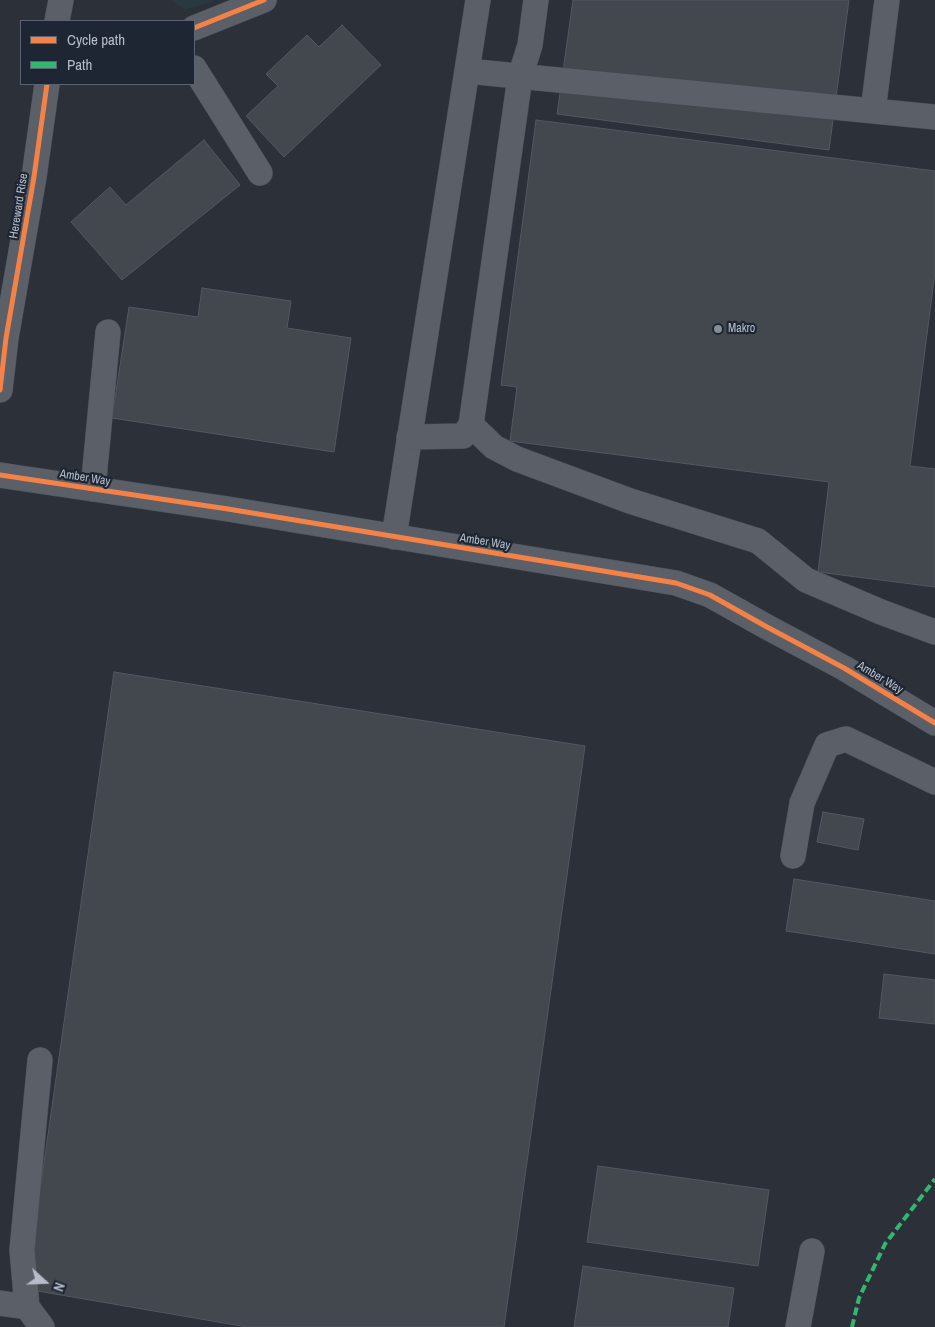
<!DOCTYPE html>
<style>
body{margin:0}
#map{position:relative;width:935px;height:1327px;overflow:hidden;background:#2b3039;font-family:"Archivo Narrow",sans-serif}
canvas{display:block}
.legend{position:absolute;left:20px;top:20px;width:175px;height:65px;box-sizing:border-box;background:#1e2634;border:1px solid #5b6270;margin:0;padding:6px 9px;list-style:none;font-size:15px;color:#b6bdc9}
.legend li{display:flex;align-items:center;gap:10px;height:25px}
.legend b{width:25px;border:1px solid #5b6270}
.north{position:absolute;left:20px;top:1257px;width:50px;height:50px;-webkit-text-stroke:4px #1e2634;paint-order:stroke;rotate:110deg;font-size:14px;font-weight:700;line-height:20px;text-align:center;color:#b6bdc9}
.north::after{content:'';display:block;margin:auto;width:18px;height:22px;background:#b6bdc9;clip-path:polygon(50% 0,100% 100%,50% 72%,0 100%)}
</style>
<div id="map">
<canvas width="935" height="1327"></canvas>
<ul class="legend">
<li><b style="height:6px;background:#f48246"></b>Cycle path</li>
<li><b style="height:6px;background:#33b770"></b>Path</li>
</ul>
<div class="north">N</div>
</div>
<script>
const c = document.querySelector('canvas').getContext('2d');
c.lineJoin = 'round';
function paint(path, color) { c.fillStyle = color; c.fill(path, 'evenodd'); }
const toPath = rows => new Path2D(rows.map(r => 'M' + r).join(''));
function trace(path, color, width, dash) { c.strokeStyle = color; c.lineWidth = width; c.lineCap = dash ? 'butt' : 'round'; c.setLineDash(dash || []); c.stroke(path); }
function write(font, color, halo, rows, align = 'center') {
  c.font = font + ' "Archivo Narrow",sans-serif'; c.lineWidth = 4.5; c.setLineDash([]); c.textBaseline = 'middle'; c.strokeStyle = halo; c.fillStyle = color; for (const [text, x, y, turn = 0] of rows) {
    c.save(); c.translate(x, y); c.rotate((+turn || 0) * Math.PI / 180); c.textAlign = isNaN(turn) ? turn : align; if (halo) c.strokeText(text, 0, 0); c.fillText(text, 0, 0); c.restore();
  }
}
paint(toPath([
 [171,0,216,0,185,10]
]), '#283a3f');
const building = toPath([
 [573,0,849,0,829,150,557,114,573,0],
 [342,25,381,65,284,157,246,116,278,86,266,74,307,35,319,47,342,25],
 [536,120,935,171,935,272,910,466,935,469,935,587,818,572,829,482,510,441,517,387,501,385,536,120],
 [204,140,240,185,122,280,71,222,110,187,126,205,204,140],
 [202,288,291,301,287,328,351,338,334,452,112,418,129,307,198,317,202,288],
 [114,672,585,746,504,1327,247,1327,26,1289,114,672],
 [823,812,864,819,858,850,817,842,823,812],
 [794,879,935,901,935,954,786,931,794,879],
 [884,974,935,980,935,1024,879,1018,884,974],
 [598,1166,769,1190,758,1266,587,1242,598,1166],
 [583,1266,734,1288,728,1327,574,1327,583,1266]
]);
paint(building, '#43474e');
trace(building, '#535861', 1);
const minor = toPath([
 [57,21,61,0],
 [194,28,264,0],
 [194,68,260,173],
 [467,71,935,117],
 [873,111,887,0],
 [0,390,6,338,34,177,47,84],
 [471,425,494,447,517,459,630,501,758,541,806,580,881,612,935,632],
 [409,437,463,436,471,425,520,77,530,45,536,0],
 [0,475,228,509,676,583,710,595,767,627,844,668,935,723],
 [93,489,108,332],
 [394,537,478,0],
 [793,856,802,803,827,745,846,739,935,782],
 [0,1303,27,1307,42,1327],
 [27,1307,22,1250,40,1060],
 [798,1327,812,1251]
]);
trace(minor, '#474b51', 26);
trace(minor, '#5b5f67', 25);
trace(toPath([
 [852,1327,859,1298,885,1244,935,1179]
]), '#33b770', 4, [8, 4]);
trace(toPath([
 [194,28,264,0],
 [0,390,6,338,34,177,47,84],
 [0,475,228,509,676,583,710,595,767,627,844,668,935,723]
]), '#f48246', 5);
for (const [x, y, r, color] of [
 [718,329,5,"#858c97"]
]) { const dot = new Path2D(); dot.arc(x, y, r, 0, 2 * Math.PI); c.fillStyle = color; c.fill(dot); trace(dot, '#1e2634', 2); }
write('12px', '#b6bdc9', '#1e2634', [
 ["Hereward Rise",19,206,-81],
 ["Amber Way",85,478,9],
 ["Amber Way",485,542,9],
 ["Amber Way",880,678,31]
]);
write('12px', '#b6bdc9', '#1e2634', [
 ["Makro",728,329]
], 'left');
</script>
